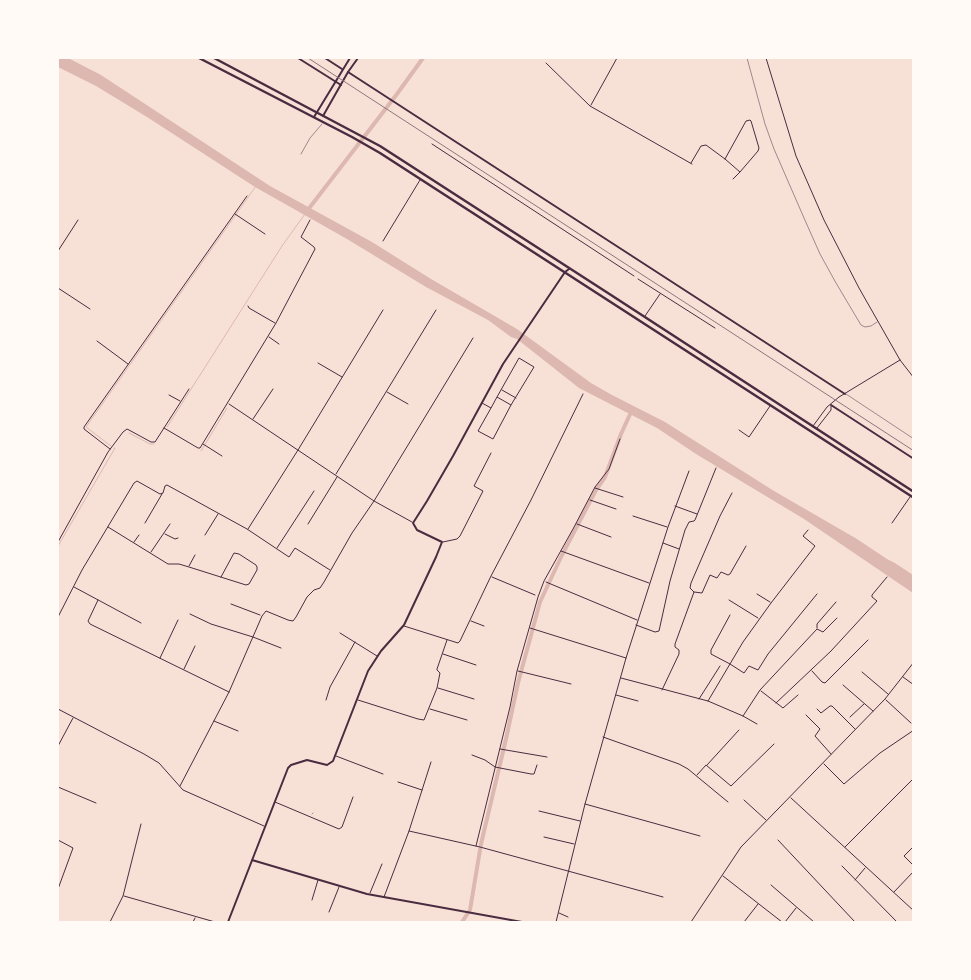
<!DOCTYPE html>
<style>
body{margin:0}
#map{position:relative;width:971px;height:980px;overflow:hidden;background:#f7e1d7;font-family:"PT Sans Narrow",sans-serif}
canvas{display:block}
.frame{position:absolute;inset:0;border:59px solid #fffaf5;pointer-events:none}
</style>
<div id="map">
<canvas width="971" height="980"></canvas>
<div class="frame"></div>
</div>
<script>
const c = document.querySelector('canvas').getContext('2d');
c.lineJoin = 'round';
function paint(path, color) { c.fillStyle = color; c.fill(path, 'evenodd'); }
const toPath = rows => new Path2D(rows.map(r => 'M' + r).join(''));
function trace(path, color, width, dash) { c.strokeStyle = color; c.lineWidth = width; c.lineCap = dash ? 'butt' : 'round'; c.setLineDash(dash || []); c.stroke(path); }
paint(toPath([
 [58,58,68,58,101,75,270,186,372,242,431,279,517,329,591,383,612,395,665,422,774,491,857,539,887,559,895,563,913,575,913,593,804,519,696,454,657,428,579,388,517,339,511,337,488,320,426,287,347,239,255,187,147,117,96,86,58,67]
]), '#dcb8b0');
trace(toPath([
 [167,427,282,246,305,214],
 [129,433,150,444,154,444],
 [111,446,86,427,256,186],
 [201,451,227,408],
 [58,546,115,448,114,448]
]), '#dcb8b0', 1);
trace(toPath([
 [307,211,397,94,423,58],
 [462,922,470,910,481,844,506,739,518,683,540,602,562,555,596,490,605,477,621,434,632,410]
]), '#dcb8b0', 4);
trace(toPath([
 [747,58,765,124,774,149,804,218,820,254,836,283,861,325,865,327,871,326,877,322],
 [301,154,310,138,322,124],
 [846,394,914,439],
 [312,814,313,813]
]), '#4a2c40', 0.5);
trace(toPath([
 [58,251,78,220],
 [58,288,90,309]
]), '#4a2c40', 1);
trace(toPath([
 [766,58,796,156,824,220,859,288,900,360,914,378],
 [546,63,590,106,692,164],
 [591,105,617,58],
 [432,144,634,276],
 [725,159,746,121,750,120,751,121,759,148,758,151,740,172],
 [691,163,701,146,706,145,725,159,740,172,733,179],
 [235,214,265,234],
 [383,241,420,180],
 [638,279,715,328],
 [248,306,249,308,275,323],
 [645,316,660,294],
 [269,337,279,344],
 [97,341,128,364],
 [318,363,342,377],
 [502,390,516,398],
 [387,392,408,404],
 [169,395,180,401],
 [497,397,519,358,534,367,511,405],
 [482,403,491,408,497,397,511,405,493,439,478,431,491,408],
 [229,404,374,501,412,522],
 [253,419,273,389],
 [813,426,827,407,839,397,900,360],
 [164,428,198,448,200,448,276,323,315,249,314,247,301,237,310,220],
 [817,428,831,410,831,406],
 [739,430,749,437,770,406],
 [203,444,222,456],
 [110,449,84,429,84,427,247,196],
 [336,474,436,310],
 [595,488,623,497],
 [590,500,616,509],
 [675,506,697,514],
 [633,516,667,527],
 [145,523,162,494],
 [892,523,910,497],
 [308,524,337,477],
 [577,524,611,537],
 [108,527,168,564,179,564,189,567,246,585,249,584,257,570,257,567,256,565,239,554,234,553,221,577],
 [248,529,298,450,383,310],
 [165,534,175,539,178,538],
 [205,535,218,514],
 [58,542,108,452,123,432,127,429,129,430,151,442,155,442,189,389],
 [134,542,139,535],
 [443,542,457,539,460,536,483,491,474,486,491,453],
 [663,543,679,549],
 [277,548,314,491],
 [561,551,649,583],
 [151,552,170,524],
 [189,566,195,555],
 [492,577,535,595],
 [546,582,637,620],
 [74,587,141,623],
 [694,592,702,593,710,575,717,578,721,572,728,575,730,574,746,546],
 [757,594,770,602],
 [98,600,89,619,88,621,90,624,229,692],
 [729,600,758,618],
 [231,604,260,615],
 [190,614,211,624,253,637,281,648],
 [730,615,711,650,711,654,730,664,744,673,749,666,758,670,768,654,817,594],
 [58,617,82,570,134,483,137,481,160,494,163,493,165,486,167,485,247,529,289,557,295,548,330,570],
 [471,621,484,626],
 [636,625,655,632,659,631,670,581,685,530,689,522,694,521,695,520,716,468],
 [404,626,458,643,460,641,491,576,531,500,583,394],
 [530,628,626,658],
 [817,628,817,624,836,602],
 [340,633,377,656],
 [443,654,476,665],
 [160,658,178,620],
 [184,669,195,646],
 [518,671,571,684],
 [812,671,822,682,825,683,868,640],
 [862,672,888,694],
 [903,677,914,685],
 [621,678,708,701,743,716,757,724],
 [843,685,873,711],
 [438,688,474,699],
 [662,690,679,654,679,650,675,647,675,644,694,592,690,588,691,583,720,516,732,493],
 [761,691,783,708,798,695],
 [616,695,638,701],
 [699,699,720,666],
 [326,700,330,687,355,642],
 [358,700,418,719,424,720,437,688,440,673,437,670,437,669,447,640],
 [886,700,911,723],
 [708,701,743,642,771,603,815,546,803,536,808,530],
 [776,703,831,651,877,601,872,597,872,595,887,577],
 [58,709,144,754,159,763,183,790,264,826],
 [430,709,467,720],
 [817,709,821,713,830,706,832,706,855,729],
 [806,715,820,729,815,736,831,754],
 [743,716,760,690,817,629,823,632,837,618],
 [850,717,864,704],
 [214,721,238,731],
 [603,737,679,764,688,769,728,802],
 [58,746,73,718],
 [500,749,547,757],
 [472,755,485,760,495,767,531,774,534,774,537,765],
 [336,756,383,774],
 [824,764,844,784,880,753,914,730],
 [707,765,739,730],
 [697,775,706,765,731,786,774,744],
 [398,782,422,790],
 [180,786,229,692,262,616,266,611,288,620,293,621,296,617,307,597,314,590,320,588,324,582,352,533,374,501,473,338],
 [58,787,96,803],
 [791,798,914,911],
 [744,800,766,820],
 [275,802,339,829,342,827,353,797],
 [585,804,700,836],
 [539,811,580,821],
 [409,831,480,847,663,897],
 [544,837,574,844],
 [58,840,73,848,58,889],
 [778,840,855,922],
 [476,846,510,707,517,671,538,597,544,581,573,529,595,487,609,469,620,439],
 [914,846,904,856,914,866],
 [845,847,914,778],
 [842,866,897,922],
 [723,876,782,922],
 [855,880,865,868],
 [771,885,814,922],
 [894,892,914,871],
 [370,893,382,864],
 [124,896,215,922],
 [384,897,409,831,431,762],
 [312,900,318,880],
 [329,912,339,887],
 [559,913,568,917],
 [110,922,123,896,141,824],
 [193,922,195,918],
 [556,922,585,804,626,658,668,527,689,471],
 [691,922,741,847,885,699,914,662],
 [744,922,758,904],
 [785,922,796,908],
 [912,922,914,920]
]), '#4a2c40', 1);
trace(toPath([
 [298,58,341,85],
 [325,58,342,69],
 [348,72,845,394],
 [831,405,914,459],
 [252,860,367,894,522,922],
 [228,922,288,768,291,765,307,760,327,765,333,761,368,671,381,651,404,625,436,557,442,542,417,530,413,523,427,501,453,456,503,364,565,272,569,269]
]), '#4a2c40', 2);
trace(toPath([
 [323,116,348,72,358,58],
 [314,117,350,58]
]), '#4a2c40', 2);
trace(toPath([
 [199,58,352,137,380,153,914,498],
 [214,58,380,146,611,295,914,492]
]), '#4a2c40', 2.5);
trace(toPath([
 [308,58,914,451]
]), '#8f747c', 1);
</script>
